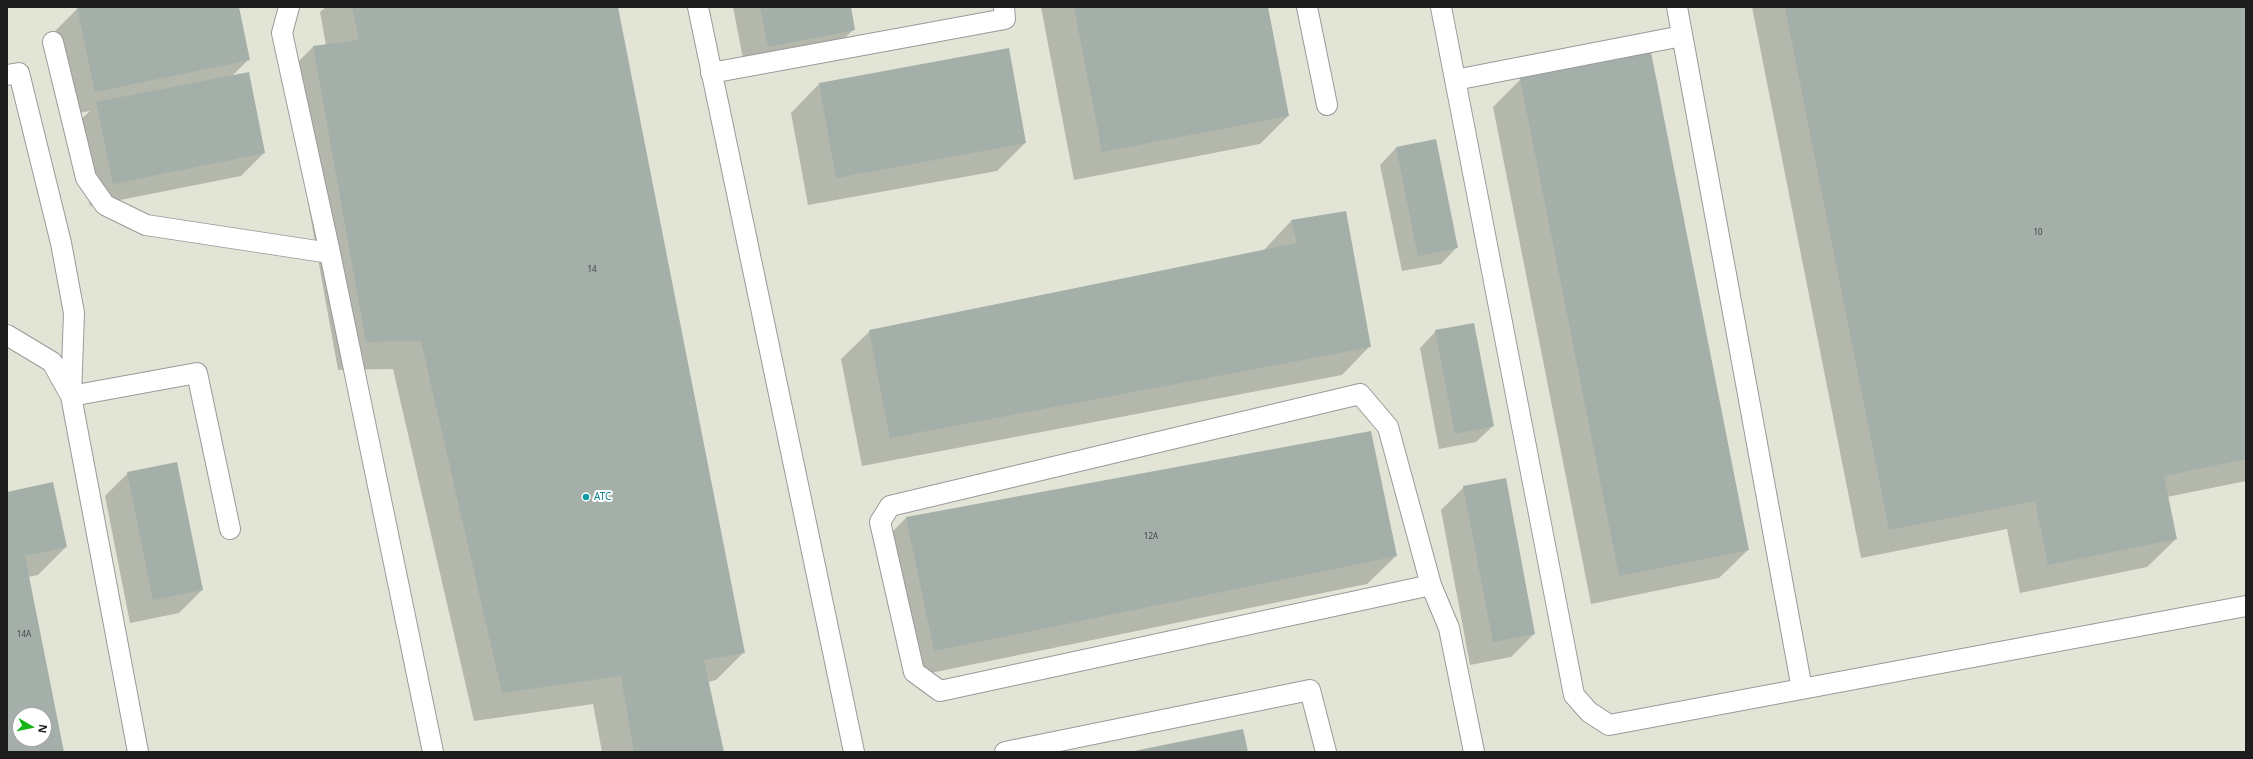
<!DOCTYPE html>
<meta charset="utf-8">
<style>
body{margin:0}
#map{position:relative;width:2253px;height:759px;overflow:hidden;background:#e4edea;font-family:"Noto Sans",sans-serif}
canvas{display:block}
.frame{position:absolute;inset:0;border:8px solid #1d1d1d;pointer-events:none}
.north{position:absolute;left:12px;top:707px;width:40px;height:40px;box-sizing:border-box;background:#fff;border:1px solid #a5a5a5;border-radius:50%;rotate:99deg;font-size:11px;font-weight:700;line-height:16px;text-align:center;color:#1d1d1d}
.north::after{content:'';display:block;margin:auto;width:14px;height:18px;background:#15b518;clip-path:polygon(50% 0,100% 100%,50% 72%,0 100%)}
</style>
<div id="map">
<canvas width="2253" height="759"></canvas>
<div class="frame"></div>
<div class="north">N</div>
</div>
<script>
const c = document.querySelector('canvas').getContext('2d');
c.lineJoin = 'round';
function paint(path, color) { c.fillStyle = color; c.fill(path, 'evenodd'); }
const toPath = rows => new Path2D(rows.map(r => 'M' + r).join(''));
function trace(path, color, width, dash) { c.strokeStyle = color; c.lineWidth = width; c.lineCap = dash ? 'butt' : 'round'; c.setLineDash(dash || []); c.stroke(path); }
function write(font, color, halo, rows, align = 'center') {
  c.font = font + ' "Noto Sans",sans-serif'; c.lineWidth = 4; c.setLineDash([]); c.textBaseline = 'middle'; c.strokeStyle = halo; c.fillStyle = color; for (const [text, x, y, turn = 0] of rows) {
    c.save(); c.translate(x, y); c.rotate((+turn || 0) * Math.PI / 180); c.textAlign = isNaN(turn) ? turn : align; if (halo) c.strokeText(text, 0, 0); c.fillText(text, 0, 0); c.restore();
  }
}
paint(toPath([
 [7,7,2246,7,2246,752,7,752],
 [20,715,44,715,44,739,20,739]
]), '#e2e5d6');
paint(toPath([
 [83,7,238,7,249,59,232,76,264,153,241,176,90,206,74,126,90,111,72,114,55,31,78,8],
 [326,7,617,7,744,652,716,680,708,682,723,752,602,752,593,704,474,721,393,369,338,370,285,75,313,47,326,45,320,12],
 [733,7,850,7,854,29,831,52,745,69],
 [1041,7,1267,7,1288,116,1260,144,1074,180],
 [1752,7,2246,7,2246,481,2167,497,2176,539,2147,567,2020,593,2007,529,1861,558],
 [1008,50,1025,143,997,171,808,205,791,113,819,84],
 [1521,79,1748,550,1719,578,1591,604,1493,107],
 [1435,141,1457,247,1441,264,1402,271,1380,165,1396,148],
 [1345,212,1370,346,1342,375,862,466,841,359,870,331,1263,251,1291,221],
 [1436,331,1493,426,1476,442,1439,449,1420,348],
 [1370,432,1396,556,1367,584,906,678,878,546,906,518],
 [128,473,202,590,179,613,130,623,105,496],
 [1464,487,1534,634,1511,657,1470,665,1441,510],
 [7,493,66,547,38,575,28,577,63,752,7,752],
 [20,715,44,715,44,739,20,739]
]), '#0003');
paint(toPath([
 [77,7,239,7,250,60,95,92],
 [352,7,618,7,745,653,704,660,724,752,634,752,621,676,502,693,421,341,366,342,313,46,359,40],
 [760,7,851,7,855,30,768,47],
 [1074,7,1268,7,1289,116,1102,152],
 [1785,7,2246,7,2246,459,2164,476,2177,539,2048,565,2035,501,1889,530],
 [1009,48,1026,143,836,178,819,83],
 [1651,52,1749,550,1619,576,1520,78],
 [249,72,265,153,113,184,96,102],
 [1436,139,1458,248,1418,256,1396,147],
 [1346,211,1371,347,890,438,869,330,1297,243,1291,220],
 [1474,323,1494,426,1455,434,1435,330],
 [1371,431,1397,556,934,651,906,517],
 [177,462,203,590,153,600,127,472],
 [1506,478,1535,634,1493,642,1463,486],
 [53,482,67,547,25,556,64,752,7,752,7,492],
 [20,715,44,715,44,739,20,739],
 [1243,729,1248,752,1134,752,1134,751]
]), '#a3afa8');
const service = toPath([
 [289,7,282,33,330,253,433,752],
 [698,7,854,752],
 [1307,7,1327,105],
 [1441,7,1574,695,1589,712,1609,725,2246,606],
 [1677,7,1802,689],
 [53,42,86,178,105,205,146,225,330,253],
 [711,73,1005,19,1004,7],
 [7,75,19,73,61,243,74,313,71,396,197,373,230,529],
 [1455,80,1682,36],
 [7,335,52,362,71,396,138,752],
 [1431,585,940,691,914,672,880,522,890,506,1360,394,1388,427,1431,585,1449,628,1474,752],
 [1005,752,1310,690,1326,752]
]);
trace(service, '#9a9a9a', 22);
trace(service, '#fff', 20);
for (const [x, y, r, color] of [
 [586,497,4,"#0f9aa8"]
]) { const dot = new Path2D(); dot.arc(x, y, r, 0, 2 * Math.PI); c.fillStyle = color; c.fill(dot); trace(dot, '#fff', 1.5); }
write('8px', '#3e4240', null, [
 ["10",2038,233],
 ["14",592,270],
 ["12А",1151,537],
 ["14А",24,635]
]);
write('10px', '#0d838f', '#fff', [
 ["АТС",594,497]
], 'left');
</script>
